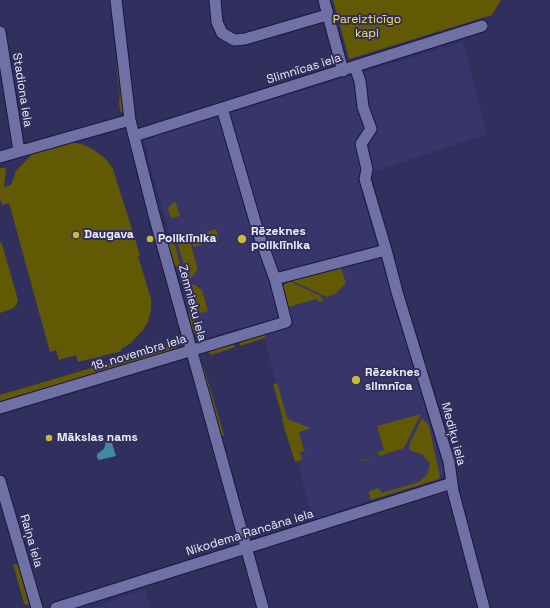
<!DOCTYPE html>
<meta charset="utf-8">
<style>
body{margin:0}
canvas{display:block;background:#312f5d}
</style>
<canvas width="550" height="608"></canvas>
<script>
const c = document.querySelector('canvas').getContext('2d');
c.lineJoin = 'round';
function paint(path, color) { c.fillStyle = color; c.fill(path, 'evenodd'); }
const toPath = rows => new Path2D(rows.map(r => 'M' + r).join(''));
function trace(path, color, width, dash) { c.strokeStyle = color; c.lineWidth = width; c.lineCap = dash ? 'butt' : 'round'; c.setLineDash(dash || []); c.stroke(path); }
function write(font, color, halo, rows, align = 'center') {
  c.font = font + ' "Space Grotesk",sans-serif'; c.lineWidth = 4; c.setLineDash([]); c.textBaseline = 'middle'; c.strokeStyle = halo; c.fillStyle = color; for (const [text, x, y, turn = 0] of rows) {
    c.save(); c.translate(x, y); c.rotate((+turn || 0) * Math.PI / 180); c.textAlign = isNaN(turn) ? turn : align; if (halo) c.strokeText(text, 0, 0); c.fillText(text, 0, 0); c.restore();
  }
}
paint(toPath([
 [463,42,487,134,357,177,445,474,313,520,260,323,200,339,143,139],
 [145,589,151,608,93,608]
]), '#37356a');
paint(toPath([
 [333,0,501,0,492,15,349,59],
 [116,64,117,65,124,111,121,112,120,110,119,102,120,94],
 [70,142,82,144,94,150,105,158,113,169,140,255,138,256,151,299,151,309,148,322,143,330,131,343,121,349,122,351,78,362,76,355,59,360,56,350,50,352,9,203,2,205,0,199,0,168,6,168,4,187,11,185,16,171,33,153],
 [175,201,180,216,172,218,170,216,168,208],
 [216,229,219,239,194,247,190,236],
 [189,237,197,267,197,270,192,277,188,279,177,241],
 [174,241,183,276,173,262,168,246,168,244],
 [0,242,2,244,18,300,17,304,14,308,0,313],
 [337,265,341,268,346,283,335,294,327,297,290,280],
 [289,281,321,296,323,301,319,302,316,299,286,308,281,288],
 [189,285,195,285,202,290,208,311,201,313,197,311],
 [187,301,190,301,191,303,197,329,197,332,192,334],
 [265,333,266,336,264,338,240,346,239,341],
 [233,343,235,347,211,355,208,352],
 [173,344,176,345,178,349,0,401,0,395],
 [201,364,203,365,224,435,222,436,220,435],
 [277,383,287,417,290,420,311,428,299,432,305,454,303,451,300,452,302,460,295,462,282,420,283,419,273,384],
 [421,414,404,448,364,461,361,461,379,456,378,452,384,450,377,426],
 [422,418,429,426,440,477,439,479,371,500,369,493,370,491,378,488,382,493,419,482,428,473,430,463,423,455,409,450,410,443],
 [16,564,18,565,29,604,26,605,24,603,13,564]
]), '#625904');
paint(toPath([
 [111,440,116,456,99,460,97,458,97,454,104,449,106,441]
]), '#3e8aa3');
const minor = toPath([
 [116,0,130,120,134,136,154,215,263,608],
 [215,0,217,22,222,33,234,40,245,39,327,15],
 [324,0,343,71],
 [0,32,19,151],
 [355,67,360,81,363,107,371,129,361,144,367,169,365,179,386,250],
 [134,136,482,26],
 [0,157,130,120],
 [275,279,386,250,397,292,449,462,453,491,484,608],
 [0,408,286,322,275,279,259,235,222,108],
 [0,481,37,608],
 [56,608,452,483]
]);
trace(minor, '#1a1541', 13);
trace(minor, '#6f70a4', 11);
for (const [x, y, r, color] of [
 [76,235,4,"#c9bb3a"],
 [150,239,4,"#c9bb3a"],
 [242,239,5,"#c9bb3a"],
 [356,380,5,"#c9bb3a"],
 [49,438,4,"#c9bb3a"]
]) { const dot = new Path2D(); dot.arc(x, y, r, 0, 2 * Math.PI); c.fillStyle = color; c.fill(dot); trace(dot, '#312f5d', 1.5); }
write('12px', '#f8e649', '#312f5d', [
 ["Pareizticīgo",367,20],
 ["kapi",367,34]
]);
write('12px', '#eeeefa', '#312f5d', [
 ["Slimnīcas iela",304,69,-17],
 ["Stadiona iela",22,90,81],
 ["Zemnieku iela",192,303,75],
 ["18. novembra iela",139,353,-17],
 ["Mediķu iela",453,434,75],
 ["Nikodema Rancāna iela",250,533,-17],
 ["Raiņa iela",31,541,74]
]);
write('bold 12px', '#eeeefa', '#312f5d', [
 ["Rēzeknes",251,232],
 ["poliklīnika",251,246],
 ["Daugava",84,235],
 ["Poliklīnika",158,239],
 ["Rēzeknes",365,373],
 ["slimnīca",365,387],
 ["Mākslas nams",57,438]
], 'left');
</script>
